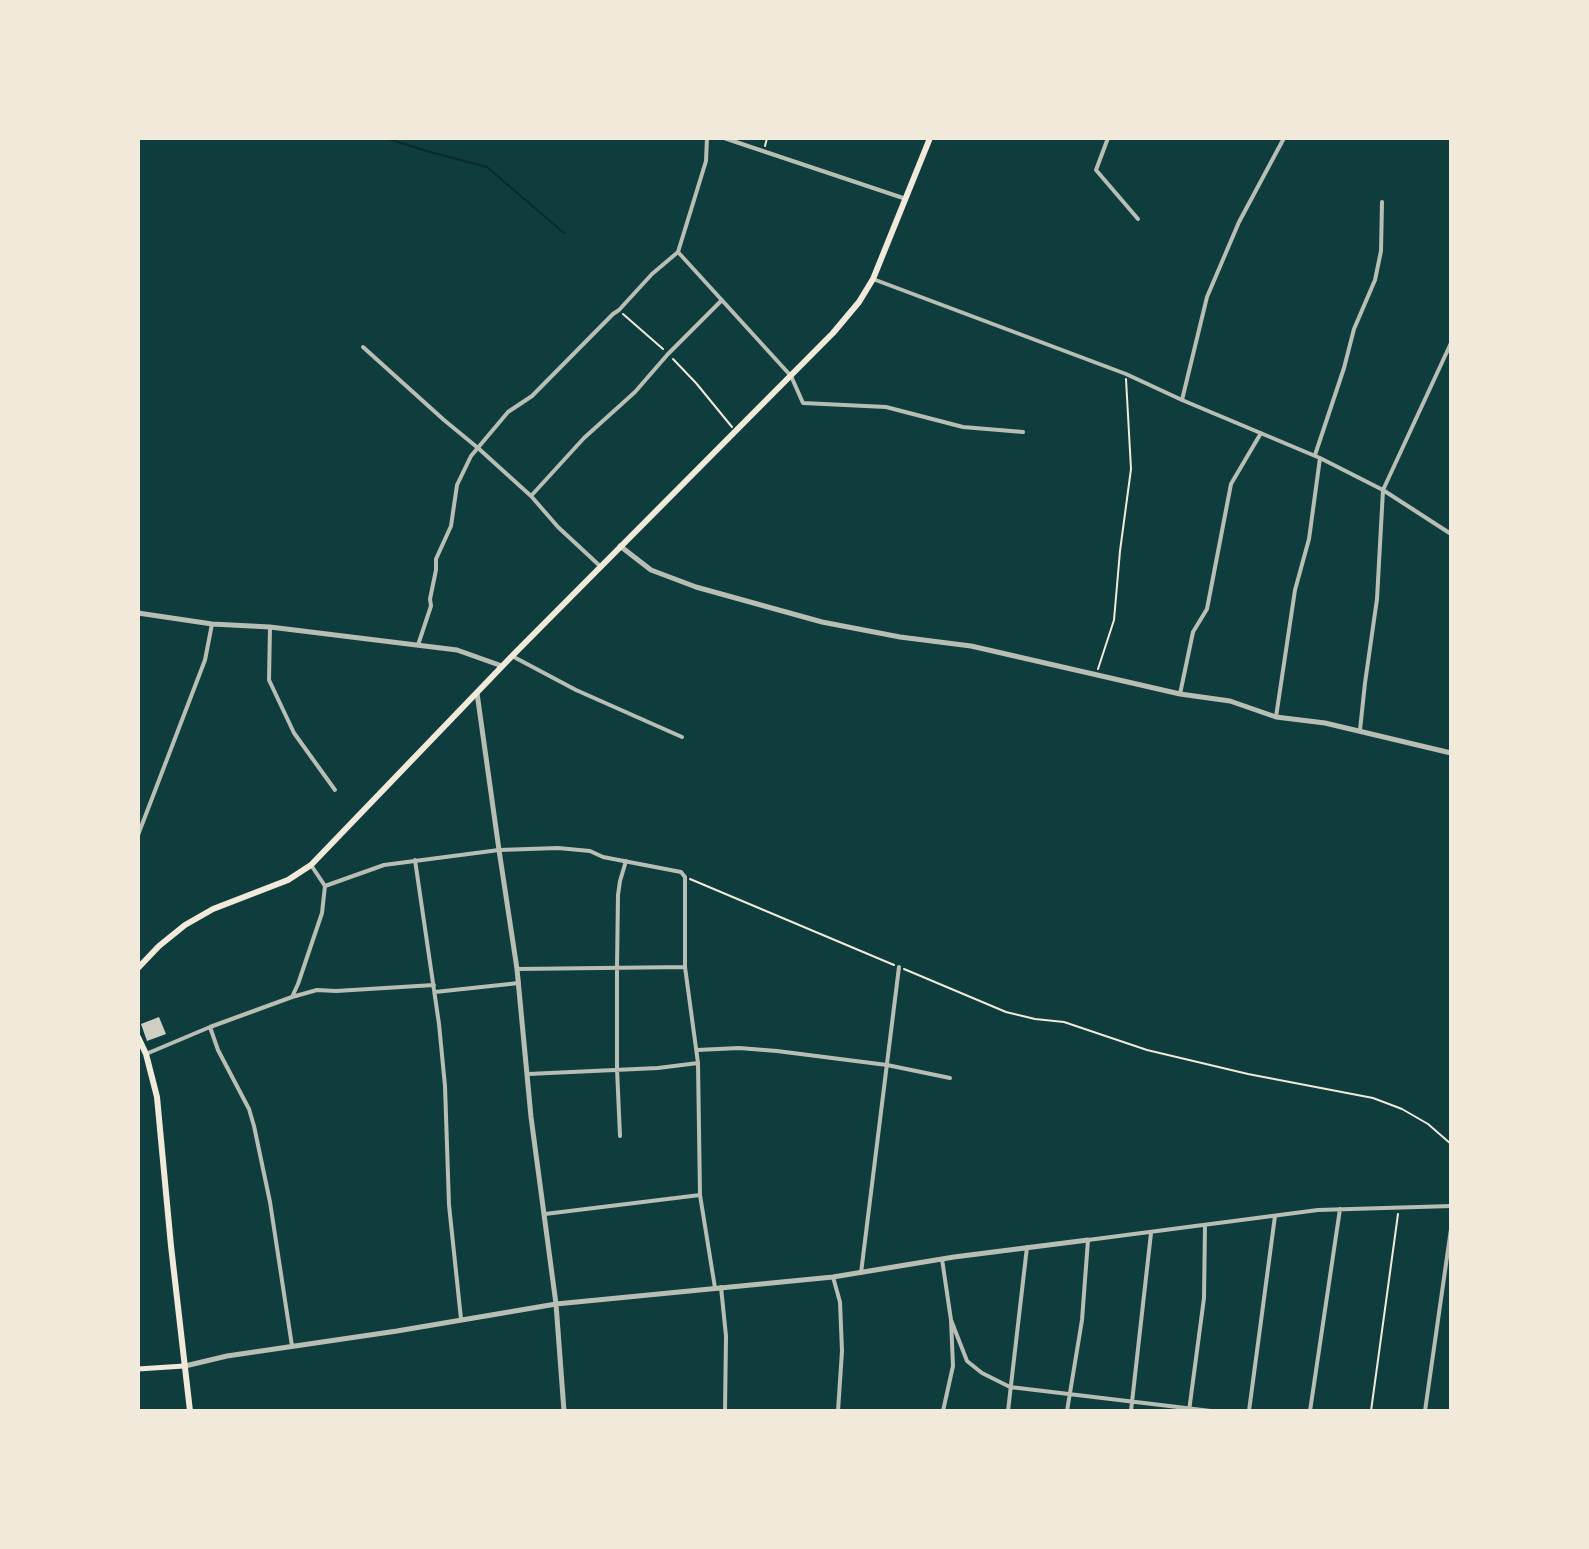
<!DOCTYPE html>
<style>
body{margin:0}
#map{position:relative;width:1589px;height:1549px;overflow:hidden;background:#0f3d3e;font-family:"PT Sans Narrow",sans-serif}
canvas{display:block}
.frame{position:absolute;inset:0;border:140px solid #f1e9da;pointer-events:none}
</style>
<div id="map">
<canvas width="1589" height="1549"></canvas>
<div class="frame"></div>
</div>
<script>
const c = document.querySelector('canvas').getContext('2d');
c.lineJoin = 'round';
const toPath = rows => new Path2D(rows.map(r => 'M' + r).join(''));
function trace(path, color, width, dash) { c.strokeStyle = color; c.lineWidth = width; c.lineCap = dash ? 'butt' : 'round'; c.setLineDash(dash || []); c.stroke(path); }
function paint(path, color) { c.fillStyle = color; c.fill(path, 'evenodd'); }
trace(toPath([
 [385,138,430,152,487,167,564,233]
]), '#0a2a2b', 2);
paint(toPath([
 [159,1017,166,1034,147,1041,141,1024]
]), '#cfcfc3');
trace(toPath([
 [765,146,767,138],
 [623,314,663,349],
 [673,359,696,383,732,427],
 [1098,669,1114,620,1120,551,1131,469,1126,379],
 [690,879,894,965],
 [904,969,1006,1012,1035,1019,1064,1022,1147,1050,1248,1074,1373,1098,1402,1109,1428,1124,1451,1144],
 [1371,1411,1398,1214]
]), '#f1e9da', 2);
trace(toPath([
 [724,138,906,199],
 [1108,138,1096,170,1138,219],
 [678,252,791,376,803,403,886,407,963,427,1023,432],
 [873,279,1126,374,1182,400,1320,458,1383,490,1451,534],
 [363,347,444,420,478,448,531,496,558,527,600,566],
 [1182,400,1207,297,1239,222,1284,138],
 [1315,455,1344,368,1354,329,1375,280,1381,251,1382,202],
 [531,496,584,438,635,392,668,354,722,300],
 [270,627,269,680,294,733,335,790],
 [418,645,431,606,430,599,436,570,436,559,451,526,457,485,471,456,508,412,532,396,613,314,619,310,652,274,678,252,706,161,707,138],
 [512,656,576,690,682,737],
 [1180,694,1193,632,1207,609,1231,484,1261,433],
 [1276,717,1295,590,1309,539,1320,458],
 [1360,730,1365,683,1377,599,1383,490,1451,343],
 [138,835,205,660,212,624],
 [415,860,439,1024,445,1086,449,1205,461,1319],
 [325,886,384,865,499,850,558,848,590,851,603,857,681,872,685,877,685,967,698,1063,700,1195,715,1288],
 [517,969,685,967],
 [435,992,519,983],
 [292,997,298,984,322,913,325,886,311,865],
 [210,1027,218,1050,249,1109,254,1126,270,1202,292,1346],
 [697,1050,739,1048,777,1051,887,1065,950,1078],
 [146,1054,210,1027,292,997,317,990,336,991,434,985],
 [528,1074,658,1068,698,1063],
 [620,1136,617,1069,617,967,618,895,620,881,626,861],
 [545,1214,700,1195],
 [942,1259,951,1320,953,1366,943,1411],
 [861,1273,899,967],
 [833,1277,840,1302,842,1351,838,1411],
 [721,1287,726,1336,725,1411],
 [951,1320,967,1361,982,1373,1010,1387,1211,1411],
 [1008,1411,1027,1247],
 [1067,1411,1082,1320,1088,1240,1318,1210,1451,1206],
 [1131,1411,1151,1233],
 [1189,1411,1204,1298,1205,1225],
 [1249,1411,1275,1216],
 [1310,1411,1340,1209],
 [1425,1411,1451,1229]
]), '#b8beb3', 4);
trace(toPath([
 [620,546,651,570,696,587,822,622,900,637,971,646,1180,694,1230,701,1276,717,1325,723,1451,753],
 [138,613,212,624,270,627,457,650,502,666],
 [477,693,499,850,517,969,531,1117,556,1304,564,1411],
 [185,1366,227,1356,397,1331,556,1304,833,1277,954,1257,1088,1240]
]), '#b8beb3', 5);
trace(toPath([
 [138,1369,184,1366]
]), '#f1e9da', 5);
trace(toPath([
 [138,968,159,946,185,925,213,909,288,880,311,865,512,656,833,333,859,302,873,279,930,138],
 [138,1037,146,1054,157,1097,171,1246,190,1411]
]), '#f1e9da', 6);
</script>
